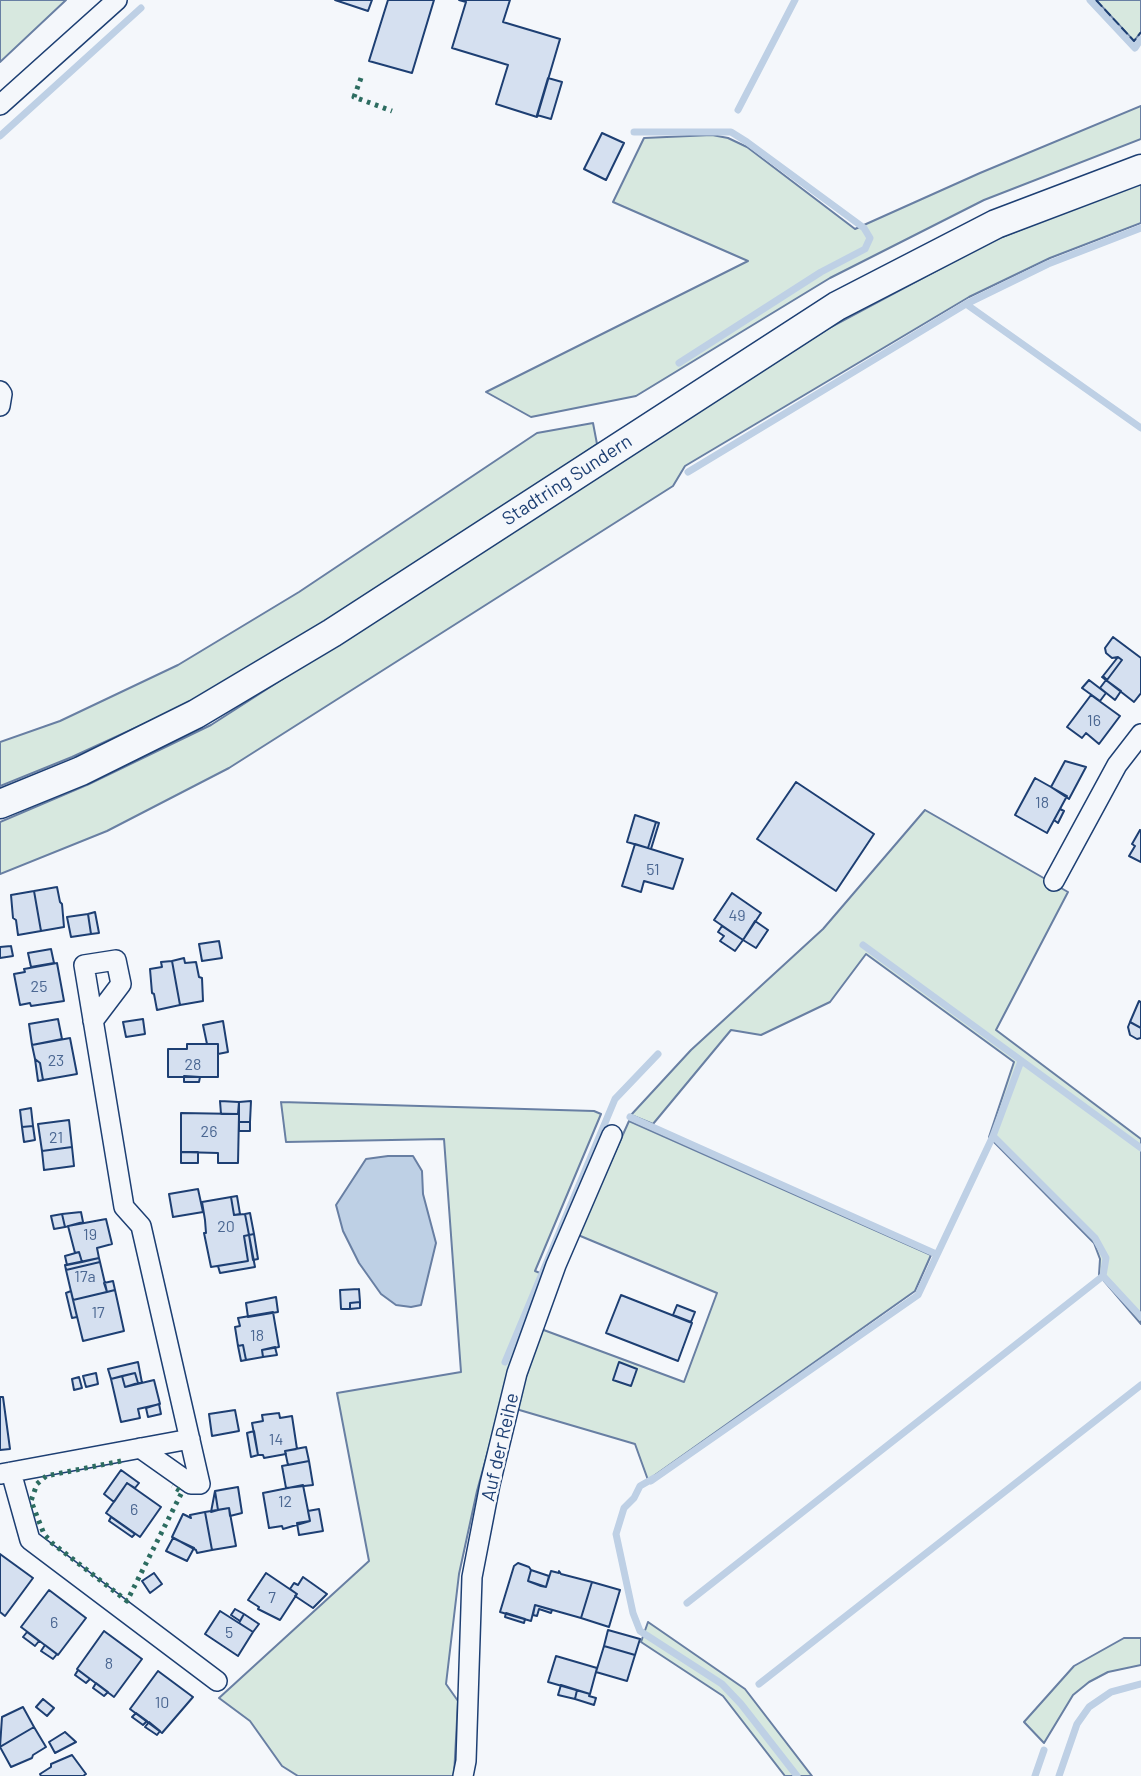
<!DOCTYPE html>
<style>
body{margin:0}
canvas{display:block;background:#f4f7fb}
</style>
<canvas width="1141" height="1776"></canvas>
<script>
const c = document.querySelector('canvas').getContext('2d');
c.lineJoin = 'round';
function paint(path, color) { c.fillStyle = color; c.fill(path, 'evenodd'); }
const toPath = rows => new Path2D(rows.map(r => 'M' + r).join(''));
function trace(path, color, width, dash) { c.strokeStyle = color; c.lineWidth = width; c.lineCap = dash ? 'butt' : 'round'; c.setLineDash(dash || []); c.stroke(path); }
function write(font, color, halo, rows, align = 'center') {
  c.font = font + ' Barlow,sans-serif'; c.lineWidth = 5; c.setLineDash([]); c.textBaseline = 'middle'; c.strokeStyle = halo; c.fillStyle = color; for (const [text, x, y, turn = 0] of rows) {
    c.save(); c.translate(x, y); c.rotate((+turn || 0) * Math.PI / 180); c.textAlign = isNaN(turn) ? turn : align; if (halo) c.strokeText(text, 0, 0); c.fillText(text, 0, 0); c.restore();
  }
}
const green = toPath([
 [0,0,66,0,0,62,0,0],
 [1096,0,1141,0,1141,32,1134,41,1096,0],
 [1141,106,1141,139,984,200,830,278,636,396,531,417,486,392,748,261,613,202,644,138,712,135,728,138,747,147,855,229,980,173,1141,106],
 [1141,182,1141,223,1050,258,969,297,685,466,673,486,229,768,107,831,0,874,0,822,89,784,211,725,829,328,992,241,1141,182],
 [593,423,597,444,393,583,194,701,72,757,0,786,0,742,60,721,178,665,299,592,537,433,593,423],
 [925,810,1068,892,996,1030,1141,1139,1141,1324,1099,1275,1100,1259,1094,1243,989,1137,1014,1062,866,954,830,1002,761,1035,731,1030,653,1124,631,1115,691,1050,823,929,925,810],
 [281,1102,594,1111,601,1114,535,1271,545,1275,510,1371,477,1491,459,1574,446,1684,458,1701,454,1776,298,1776,282,1766,250,1721,219,1698,369,1561,337,1393,461,1372,444,1139,286,1142,281,1102],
 [629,1121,931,1255,915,1291,648,1480,635,1444,516,1409,541,1329,684,1382,717,1293,578,1235,629,1121],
 [648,1622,745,1689,812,1776,785,1776,723,1696,641,1642,648,1622],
 [1124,1638,1141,1638,1141,1665,1108,1672,1089,1682,1073,1695,1044,1743,1024,1722,1074,1666,1124,1638]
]);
paint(green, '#d7e8df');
trace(green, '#687fa3', 2);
const water = toPath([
 [388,1156,413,1156,422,1171,423,1194,436,1243,421,1305,411,1307,396,1305,381,1294,359,1263,343,1231,336,1205,366,1159,388,1156]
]);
paint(water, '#bed0e5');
trace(water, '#687fa3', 2);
trace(toPath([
 [1090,0,1135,48,1141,39],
 [738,110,795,0],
 [634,132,731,132,747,142,864,228,870,238,865,249,821,272,679,363],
 [0,136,141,8],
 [966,304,1141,428],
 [688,472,966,304,1048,264,1141,228],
 [863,945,1141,1148],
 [630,1117,936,1254],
 [1103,1276,1141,1317],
 [505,1362,615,1099,658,1054],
 [654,1478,640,1486,634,1498,624,1508,616,1534,633,1613,640,1631,722,1684,741,1704,797,1776],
 [651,1481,918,1295,993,1136,1021,1061],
 [687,1603,1103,1276,1106,1258,1095,1238,993,1136],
 [759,1684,1141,1385],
 [1035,1776,1044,1750],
 [1059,1776,1077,1724,1089,1707,1111,1692,1141,1684]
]), '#bed0e5', 7);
const building = toPath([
 [335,0,372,0,368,11,335,0],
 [388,0,434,0,412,73,369,61,388,0],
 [459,0,510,0,503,22,560,39,537,117,496,104,508,65,452,48,466,2,459,0],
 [548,78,562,82,551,119,537,115,548,78],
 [602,133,624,143,606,180,584,169,602,133],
 [1113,637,1141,658,1141,693,1134,702,1102,677,1107,680,1122,660,1118,657,1112,658,1106,653,1105,648,1113,637],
 [1118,657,1122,660,1107,680,1103,676,1118,657],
 [1089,680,1106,693,1100,701,1082,688,1089,680],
 [1106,680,1121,691,1115,700,1100,688,1106,680],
 [1091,695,1120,716,1099,744,1086,733,1082,738,1067,727,1091,695],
 [1065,761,1086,767,1069,799,1051,787,1065,761],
 [1035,778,1067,796,1047,833,1015,815,1035,778],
 [796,782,874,834,836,891,757,839,796,782],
 [1060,809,1064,811,1058,823,1054,820,1060,809],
 [635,815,656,822,648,848,627,842,635,815],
 [656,822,659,823,651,849,648,848,656,822],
 [1140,830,1141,831,1141,862,1129,856,1135,846,1132,844,1140,830],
 [635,844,683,859,673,889,644,881,641,892,622,886,635,844],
 [57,887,60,902,62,904,64,927,41,931,34,891,57,887],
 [34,891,41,931,18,935,16,920,13,918,11,895,34,891],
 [732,893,761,913,743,940,714,920,732,893],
 [95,912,99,933,91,934,88,914,95,912],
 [88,914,91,934,71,937,67,917,88,914],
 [755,921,768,930,756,948,743,940,755,921],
 [722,926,743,940,735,951,720,941,724,936,718,932,722,926],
 [219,941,222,958,202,961,199,944,219,941],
 [11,946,13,956,0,958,0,947,11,946],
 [51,949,54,963,31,967,28,953,51,949],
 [184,958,185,963,196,962,199,977,202,978,203,1001,180,1005,172,961,184,958],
 [172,961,180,1005,157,1010,154,994,152,993,150,969,162,967,161,962,172,961],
 [57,963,64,1001,31,1006,30,1003,20,1005,14,974,25,972,24,969,57,963],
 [1139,1001,1141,1002,1141,1028,1130,1022,1139,1001],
 [58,1019,62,1039,32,1045,29,1024,58,1019],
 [143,1019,145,1034,126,1037,123,1022,143,1019],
 [223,1021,228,1052,218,1054,218,1044,207,1044,203,1025,223,1021],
 [1130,1022,1141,1028,1141,1038,1137,1039,1130,1035,1128,1027,1130,1022],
 [70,1038,77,1074,43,1080,40,1063,35,1059,32,1045,70,1038],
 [187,1044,218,1044,218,1077,168,1077,168,1049,187,1049,187,1044],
 [35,1059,40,1063,43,1080,38,1081,35,1059],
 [184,1076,200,1077,199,1082,184,1082,184,1076],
 [220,1101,239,1102,238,1114,221,1114,220,1101],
 [251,1101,250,1122,239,1122,239,1102,251,1101],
 [31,1108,33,1126,22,1127,20,1110,31,1108],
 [181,1113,239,1114,238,1163,218,1163,218,1153,181,1152,181,1113],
 [69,1120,72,1147,42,1151,38,1124,69,1120],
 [239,1122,250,1122,250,1131,239,1131,239,1122],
 [33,1126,35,1140,24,1142,22,1127,33,1126],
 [72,1147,74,1166,44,1170,42,1151,72,1147],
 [181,1152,198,1152,198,1163,181,1163,181,1152],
 [198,1189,203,1212,173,1217,169,1194,198,1189],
 [237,1196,240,1214,234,1215,231,1197,237,1196],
 [231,1197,234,1215,245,1214,249,1235,244,1236,248,1261,211,1267,204,1233,206,1233,205,1220,202,1202,231,1197],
 [81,1212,83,1222,65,1227,62,1214,81,1212],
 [250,1213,254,1234,249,1235,245,1214,250,1213],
 [62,1214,65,1227,54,1229,51,1216,62,1214],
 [106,1219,112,1244,97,1248,99,1258,82,1262,79,1252,75,1253,68,1226,106,1219],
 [254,1234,258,1259,253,1260,249,1235,254,1234],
 [249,1235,255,1267,220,1273,218,1266,248,1261,244,1236,249,1235],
 [79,1252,82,1262,67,1265,65,1256,79,1252],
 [99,1258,100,1262,66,1270,65,1265,99,1258],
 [100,1262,107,1292,73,1300,66,1270,100,1262],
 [113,1281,115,1290,107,1292,104,1283,113,1281],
 [359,1289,360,1302,350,1303,350,1309,341,1309,340,1290,359,1289],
 [115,1290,124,1331,83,1341,73,1300,115,1290],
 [71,1291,77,1317,72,1318,66,1293,71,1291],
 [621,1295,692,1323,678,1361,606,1333,621,1295],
 [276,1297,278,1312,248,1317,246,1303,276,1297],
 [360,1302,360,1308,350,1309,350,1303,360,1302],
 [677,1305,695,1312,691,1322,673,1315,677,1305],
 [273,1312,279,1347,262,1350,263,1357,246,1360,243,1345,238,1346,235,1327,240,1326,238,1318,273,1312],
 [243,1345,246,1360,241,1361,238,1346,243,1345],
 [275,1347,277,1355,263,1357,262,1350,275,1347],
 [138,1362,142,1383,138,1383,135,1373,111,1379,108,1369,138,1362],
 [619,1362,637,1369,631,1386,613,1380,619,1362],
 [96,1373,98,1384,86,1387,83,1376,96,1373],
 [135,1373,138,1383,125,1387,122,1376,135,1373],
 [122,1376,125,1387,154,1380,160,1404,138,1409,140,1418,121,1422,111,1379,122,1376],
 [79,1377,82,1388,74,1390,72,1379,79,1377],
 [0,1397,3,1397,10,1449,0,1450,0,1397],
 [159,1404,161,1414,148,1417,146,1408,159,1404],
 [235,1410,239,1431,212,1436,209,1414,235,1410],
 [279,1413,280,1418,292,1416,297,1449,285,1451,286,1454,264,1458,263,1455,258,1455,252,1423,263,1421,262,1415,279,1413],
 [254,1431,258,1455,251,1457,247,1433,254,1431],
 [306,1447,309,1461,288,1465,285,1451,306,1447],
 [309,1461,313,1485,286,1488,282,1466,309,1461],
 [121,1470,139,1483,135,1488,127,1483,114,1502,104,1494,121,1470],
 [127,1483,161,1507,140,1537,106,1513,127,1483],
 [303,1485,310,1521,283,1529,282,1526,269,1528,263,1493,303,1485],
 [238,1487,242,1513,230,1516,229,1508,218,1510,215,1491,238,1487],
 [215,1491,218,1510,211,1512,215,1491],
 [229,1508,236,1546,212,1550,205,1512,229,1508],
 [319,1509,323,1531,299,1535,297,1523,310,1521,308,1511,319,1509],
 [205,1512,212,1550,197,1553,196,1550,172,1537,183,1514,191,1518,190,1515,205,1512],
 [111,1517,135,1534,132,1537,109,1521,111,1517],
 [173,1538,194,1548,187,1561,166,1551,173,1538],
 [0,1554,33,1578,5,1616,0,1612,0,1554],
 [518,1563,529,1567,531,1570,528,1581,541,1586,546,1587,551,1571,559,1573,559,1571,561,1574,592,1582,581,1618,535,1605,531,1621,500,1612,514,1566,518,1563],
 [531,1570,549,1576,546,1587,528,1581,531,1570],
 [154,1573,162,1584,150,1593,142,1581,154,1573],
 [266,1573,297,1594,280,1620,258,1609,259,1607,248,1600,266,1573],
 [303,1577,327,1594,313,1608,295,1596,297,1594,290,1589,294,1583,298,1585,303,1577],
 [592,1582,620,1590,609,1627,581,1618,592,1582],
 [49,1590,86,1618,58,1655,21,1627,49,1590],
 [535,1605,552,1610,551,1613,539,1609,537,1616,533,1615,535,1605],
 [235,1609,244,1614,240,1621,231,1615,235,1609],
 [220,1611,253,1632,238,1656,205,1634,220,1611],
 [506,1613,525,1619,524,1623,505,1617,506,1613],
 [244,1614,259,1624,253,1632,239,1623,244,1614],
 [608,1630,640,1639,635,1655,604,1646,608,1630],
 [104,1631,142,1659,114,1697,77,1669,104,1631],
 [27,1632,39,1641,35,1646,23,1637,27,1632],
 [45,1645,57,1654,53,1659,41,1651,45,1645],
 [604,1646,635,1655,627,1681,596,1672,604,1646],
 [556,1656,597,1668,590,1694,548,1682,556,1656],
 [78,1670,90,1679,86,1683,75,1675,78,1670],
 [158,1671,193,1697,162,1733,130,1709,158,1671],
 [96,1683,108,1692,104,1696,93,1688,96,1683],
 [561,1685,577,1690,575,1699,558,1695,561,1685],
 [577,1690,590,1694,589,1696,596,1698,594,1705,575,1699,577,1690],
 [43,1699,54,1708,47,1716,36,1707,43,1699],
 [23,1707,34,1727,0,1747,2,1717,23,1707],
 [136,1713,147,1721,143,1725,132,1717,136,1713],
 [149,1722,160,1731,157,1735,145,1727,149,1722],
 [34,1727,46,1747,33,1755,32,1758,11,1767,0,1747,34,1727],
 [65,1732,76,1742,55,1753,49,1742,65,1732],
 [72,1755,86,1774,83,1776,41,1776,40,1774,51,1767,51,1764,72,1755]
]);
paint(building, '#d5e0f0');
trace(building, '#1d3f73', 2);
const minor = toPath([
 [0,105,117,0],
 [0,391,2,394,0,406],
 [1054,881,1117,765,1141,734],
 [93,1021,121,984,116,960,84,965,124,1207,141,1226,200,1484,191,1484,140,1448],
 [11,1472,30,1540,217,1681],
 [1,1474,190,1439],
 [463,1776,466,1761,472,1577,490,1484,517,1373,556,1265,612,1135]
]);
const secondary = toPath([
 [0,804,81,771,196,714,332,633,837,306,996,224,1141,169]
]);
trace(minor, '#1d3f73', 22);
trace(secondary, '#1d3f73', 31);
trace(minor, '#f4f7fb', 19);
trace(secondary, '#f4f7fb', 28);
trace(toPath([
 [361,78,354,97,392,111],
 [121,1461,46,1476,37,1484,31,1501,44,1534,52,1543,127,1601,182,1492,172,1486]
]), '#2c6c60', 5, [3.5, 5]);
trace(toPath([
 [1096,0,1134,41,1141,32]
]), '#1d3f73', 2, [9, 3.5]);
write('16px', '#4b6792', null, [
 ["16",1094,721],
 ["18",1042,803],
 ["51",653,870],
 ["49",737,916],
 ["25",39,987],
 ["23",56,1061],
 ["28",193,1065],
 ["26",209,1132],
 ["21",56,1138],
 ["20",226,1227],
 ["19",90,1235],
 ["17a",85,1277],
 ["17",98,1313],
 ["18",257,1336],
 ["14",276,1440],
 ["12",285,1502],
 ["6",134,1510],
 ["7",272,1598],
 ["6",54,1623],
 ["5",229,1633],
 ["8",109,1664],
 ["10",162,1703]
]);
write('19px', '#1d3f73', '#f4f7fb', [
 ["Stadtring Sundern",567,480,-33],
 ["Auf der Reihe",500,1447,-77]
]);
</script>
